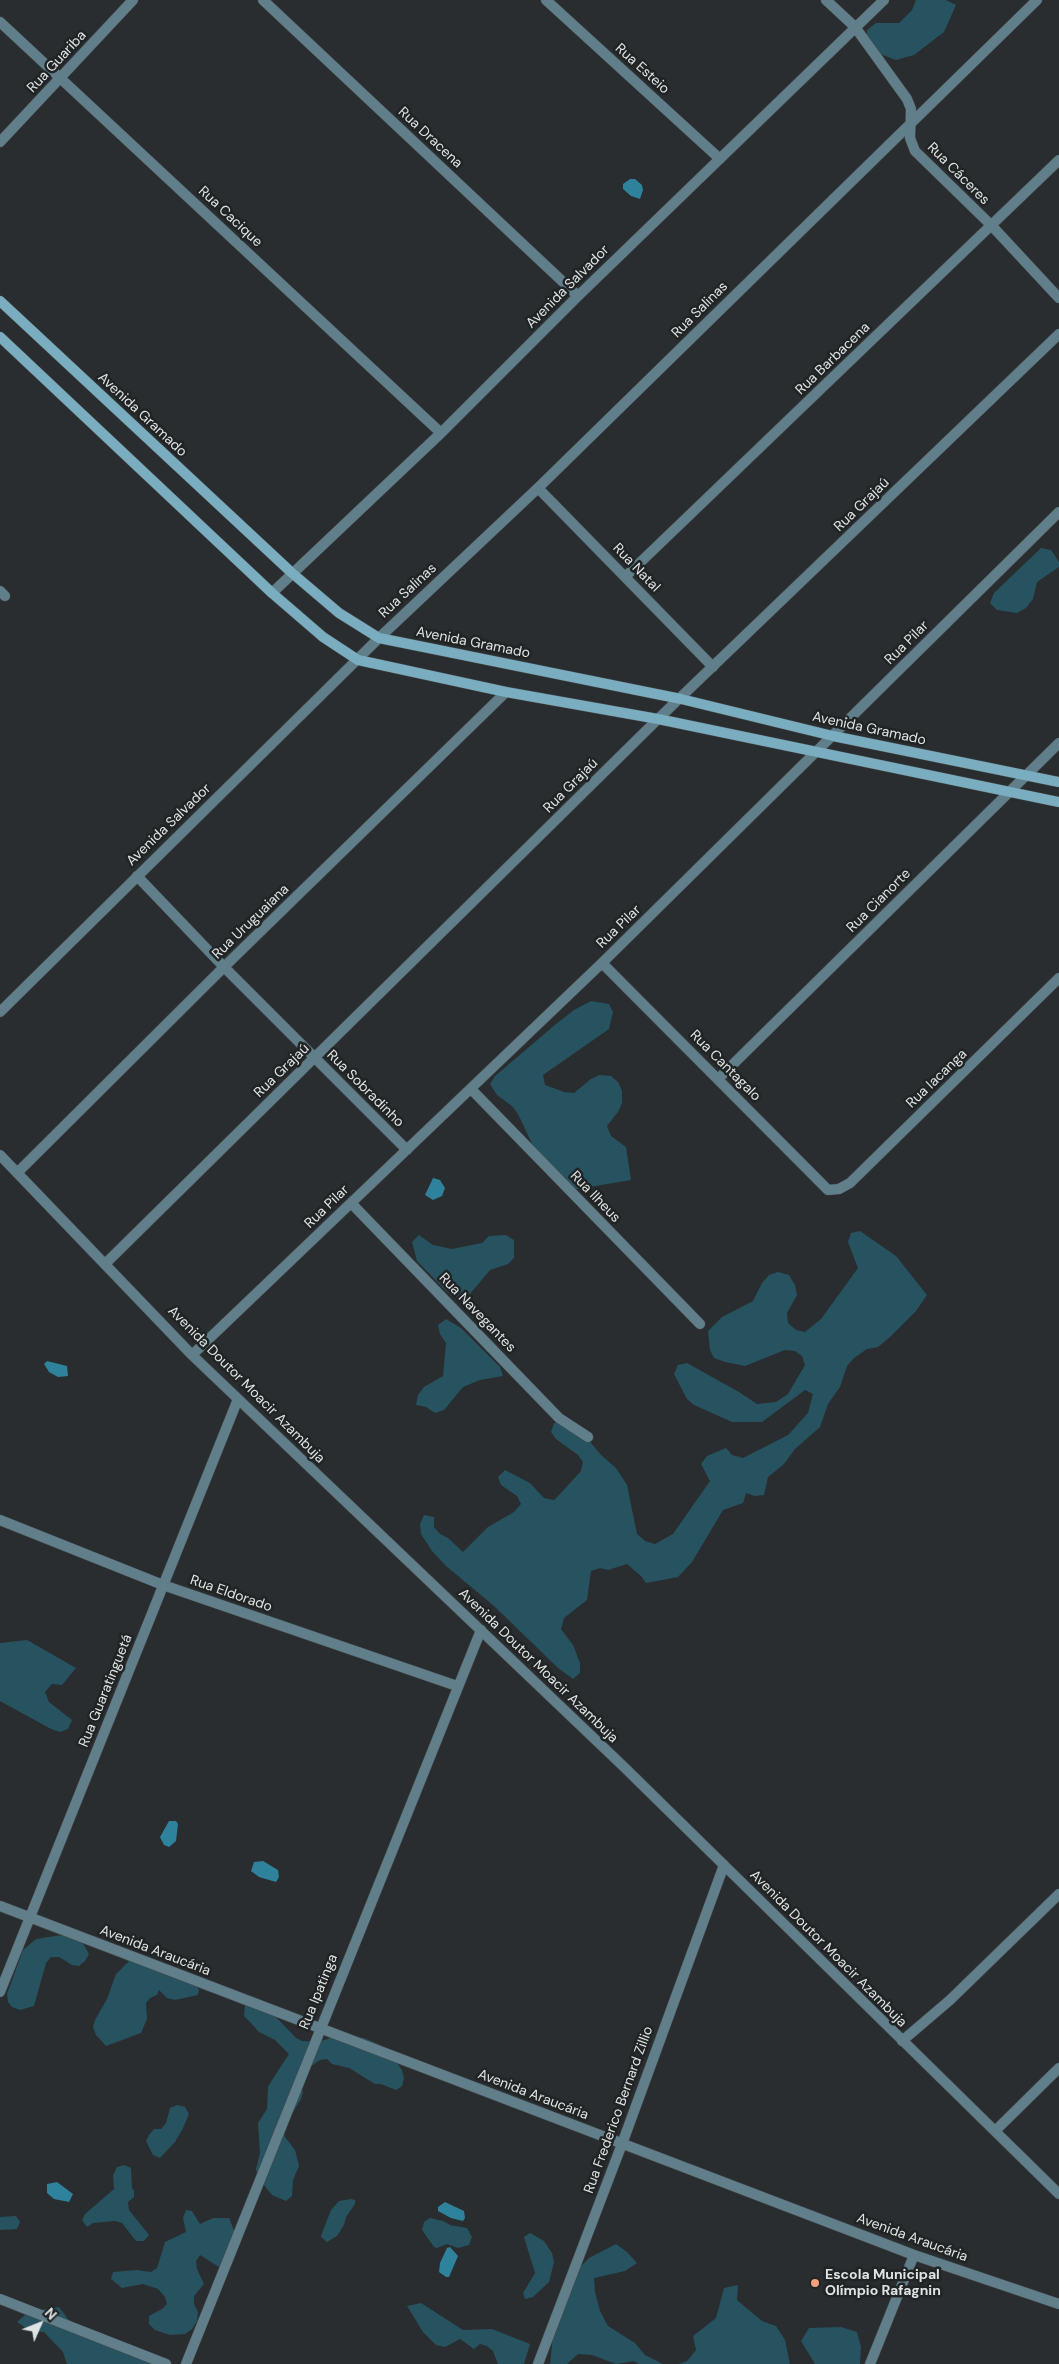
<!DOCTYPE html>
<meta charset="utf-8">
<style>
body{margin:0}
#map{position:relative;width:1059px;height:2364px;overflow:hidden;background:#292d2f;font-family:"DM Sans",sans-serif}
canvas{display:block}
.north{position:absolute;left:15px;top:2299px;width:50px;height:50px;-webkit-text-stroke:4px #202425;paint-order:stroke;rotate:46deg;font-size:14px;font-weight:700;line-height:20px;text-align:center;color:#e0e3e4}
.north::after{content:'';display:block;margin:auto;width:18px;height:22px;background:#e0e3e4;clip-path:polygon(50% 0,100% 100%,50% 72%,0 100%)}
</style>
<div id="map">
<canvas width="1059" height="2364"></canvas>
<div class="north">N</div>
</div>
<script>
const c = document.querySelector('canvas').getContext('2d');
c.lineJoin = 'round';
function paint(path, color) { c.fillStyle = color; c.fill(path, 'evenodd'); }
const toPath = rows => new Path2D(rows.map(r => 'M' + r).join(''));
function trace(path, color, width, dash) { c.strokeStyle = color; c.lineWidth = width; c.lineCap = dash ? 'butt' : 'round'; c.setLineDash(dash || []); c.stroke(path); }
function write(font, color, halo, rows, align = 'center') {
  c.font = font + ' "DM Sans",sans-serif'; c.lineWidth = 5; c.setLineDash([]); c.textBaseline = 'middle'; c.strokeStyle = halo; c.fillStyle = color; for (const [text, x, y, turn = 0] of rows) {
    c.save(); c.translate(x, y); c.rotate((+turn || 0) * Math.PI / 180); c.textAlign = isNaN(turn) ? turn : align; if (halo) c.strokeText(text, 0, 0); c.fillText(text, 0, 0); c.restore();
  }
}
paint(toPath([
 [916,0,946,0,956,5,944,32,914,55,896,60,880,54,867,41,867,30,876,23,899,23,912,10],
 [1041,548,1051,550,1059,562,1059,567,1037,582,1033,599,1026,608,1017,613,997,610,990,603,994,593],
 [591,1001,609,1004,613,1012,609,1029,543,1075,545,1085,564,1092,574,1093,591,1079,599,1075,611,1076,618,1082,622,1091,622,1103,618,1112,607,1126,611,1136,626,1147,631,1180,577,1189,566,1184,536,1152,518,1114,512,1106,497,1095,490,1084,495,1076,556,1024,574,1010],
 [860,1231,896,1256,927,1295,916,1311,890,1337,878,1347,867,1349,854,1358,847,1366,840,1387,828,1404,820,1427,795,1449,784,1464,768,1477,764,1495,755,1496,746,1493,743,1503,723,1510,692,1562,678,1577,646,1583,641,1576,627,1564,608,1570,600,1568,591,1571,587,1600,564,1618,561,1629,573,1645,580,1663,580,1673,573,1679,558,1668,494,1606,446,1566,432,1551,421,1534,420,1524,424,1515,434,1517,434,1527,440,1534,448,1538,463,1552,488,1527,514,1512,521,1504,517,1496,501,1485,498,1477,505,1470,530,1483,544,1498,554,1500,560,1494,581,1471,583,1462,578,1455,556,1439,551,1432,554,1423,563,1423,587,1438,601,1455,616,1468,627,1485,637,1534,645,1541,655,1544,673,1534,710,1481,701,1464,707,1456,726,1448,732,1455,743,1458,788,1435,808,1413,813,1394,805,1390,762,1422,732,1422,694,1405,687,1399,674,1374,678,1365,687,1363,739,1392,757,1404,776,1402,788,1394,805,1365,802,1356,795,1351,785,1350,745,1366,725,1362,714,1358,710,1350,708,1331,722,1317,753,1301,762,1283,769,1275,778,1272,789,1275,795,1285,797,1295,787,1313,788,1323,796,1330,805,1332,821,1319,858,1268,848,1242,851,1233],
 [419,1235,433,1245,452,1249,482,1243,489,1236,506,1235,514,1240,514,1258,508,1264,490,1270,470,1294,462,1298,452,1296,445,1290,417,1261,412,1242],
 [446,1319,461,1328,500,1367,503,1376,480,1380,463,1387,444,1410,435,1413,426,1407,416,1405,418,1395,424,1387,443,1376,446,1343,440,1334,438,1325],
 [27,1640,76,1668,62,1685,52,1684,45,1692,49,1702,72,1720,68,1729,60,1732,51,1729,0,1701,0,1643],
 [68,1934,81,1941,85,1947,89,1954,85,1961,79,1966,72,1965,59,1957,51,1957,46,1963,34,2006,20,2010,12,2007,8,2002,7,1994,23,1950,36,1939],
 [136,1960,195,1984,199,1990,198,1995,175,2000,167,1998,159,1990,157,1995,150,1998,146,2003,147,2019,141,2033,106,2046,96,2035,93,2027,95,2020,107,1999,116,1974,129,1961],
 [245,2004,275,2016,296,2038,302,2041,318,2042,340,2035,364,2038,378,2044,397,2063,402,2070,404,2078,402,2086,396,2090,381,2084,375,2084,349,2068,332,2064,327,2059,320,2060,307,2069,300,2084,303,2092,301,2099,283,2128,285,2137,295,2150,299,2166,293,2180,292,2196,286,2201,272,2195,267,2189,258,2177,256,2169,260,2153,258,2123,267,2109,268,2087,272,2080,289,2054,275,2040,259,2032,249,2021,244,2016],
 [177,2105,185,2107,189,2114,183,2128,175,2142,160,2158,153,2155,146,2141,149,2135,154,2129,161,2129,166,2123,170,2108],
 [124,2165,131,2168,132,2189,134,2190,134,2197,128,2202,129,2210,149,2235,144,2241,136,2241,122,2223,115,2221,93,2223,87,2227,82,2220,85,2214,114,2189,113,2175,117,2167],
 [351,2199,355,2200,355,2204,346,2217,344,2225,337,2236,327,2242,321,2237,322,2233,331,2210,339,2201],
 [186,2210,192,2211,200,2224,213,2218,229,2218,235,2233,219,2267,200,2255,196,2261,197,2269,204,2284,194,2296,194,2304,198,2312,197,2321,192,2329,185,2334,170,2335,155,2330,149,2324,149,2316,162,2309,167,2304,165,2297,158,2289,143,2284,122,2288,111,2279,113,2272,136,2270,151,2272,157,2268,165,2242,186,2232,183,2218],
 [16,2216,20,2222,17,2229,0,2230,0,2217],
 [430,2218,443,2221,450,2225,467,2228,472,2237,469,2245,458,2248,447,2244,437,2248,434,2247,422,2230,424,2222],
 [530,2233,544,2241,552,2253,554,2262,549,2282,533,2297,525,2299,523,2293,535,2273,524,2237],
 [616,2244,627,2252,637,2263,625,2271,594,2278,595,2292,600,2311,608,2326,635,2343,645,2355,663,2364,639,2364,634,2361,616,2364,592,2355,578,2354,567,2364,550,2364,553,2335,579,2268,589,2258],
 [738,2285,737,2300,762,2321,776,2326,785,2340,790,2364,679,2364,687,2361,696,2350,693,2336,716,2318,724,2288],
 [421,2303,463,2330,492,2329,530,2344,524,2364,498,2364,493,2351,487,2346,480,2344,474,2349,460,2339,445,2347,436,2345,423,2332,407,2306],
 [59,2307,68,2319,80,2328,136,2351,152,2353,162,2364,67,2364,63,2352,44,2332,29,2330,17,2322,28,2312],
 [841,2327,857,2332,861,2347,860,2364,815,2364,801,2341,809,2328]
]), '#275260');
paint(toPath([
 [630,179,635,179,642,185,643,190,640,199,631,196,623,189,623,184],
 [433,1178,440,1180,445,1188,442,1196,433,1200,425,1195],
 [47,1361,67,1366,68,1376,58,1377,49,1372,44,1364],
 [169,1821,176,1821,178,1824,176,1841,169,1847,164,1845,160,1837],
 [263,1861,278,1870,279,1877,276,1882,259,1877,251,1871,254,1862],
 [57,2182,73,2194,69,2202,54,2199,47,2193,47,2184],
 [445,2202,464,2211,465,2218,463,2221,451,2218,438,2211,438,2207],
 [450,2247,458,2256,449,2277,446,2277,439,2272,440,2263,447,2248]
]), '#2f829c');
const street = toPath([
 [263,0,578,296],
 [546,0,720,159],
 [826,0,855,27,907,99,911,109,910,138,915,151,992,226,1059,298],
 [0,22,441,433],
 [0,142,133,0],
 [538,488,713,667],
 [625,577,1059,160],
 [0,591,5,596],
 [272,593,441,433,578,296,884,0],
 [137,876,224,967,407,1150],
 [602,963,828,1190,839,1189,850,1183,1059,978],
 [0,1012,379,638,538,488,1037,0],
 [718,1079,1059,743],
 [471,1089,700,1324],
 [0,1155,192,1355,623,1766,1059,2194],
 [17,1173,224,967,506,692],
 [352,1204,559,1418,588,1437],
 [106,1263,658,719,1059,334],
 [192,1355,602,963,1059,512],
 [0,1520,163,1585,457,1686],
 [0,1906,914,2255,1059,2304],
 [0,1992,238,1399],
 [902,2041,950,2000,1059,1894],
 [995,2131,1059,2068],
 [0,2299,166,2364],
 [186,2364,481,1630],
 [538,2364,622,2144,724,1865],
 [870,2364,914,2255]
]);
const secondary = toPath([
 [0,301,292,573,339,613,379,638,681,699,833,736,1059,782],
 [0,337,272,593,323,637,358,660,506,692,658,719,1059,802]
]);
trace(street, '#464a4c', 11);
trace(secondary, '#464a4c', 11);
trace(street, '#607f8a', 10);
trace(secondary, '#7aadbf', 10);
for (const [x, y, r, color] of [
 [815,2283,5,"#f2a080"]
]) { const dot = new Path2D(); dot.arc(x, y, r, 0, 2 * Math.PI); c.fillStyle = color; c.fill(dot); trace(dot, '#202425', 2); }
write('14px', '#e0e3e4', '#202425', [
 ["Rua Guariba",57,62,-47],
 ["Rua Esteio",642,69,42],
 ["Rua Dracena",430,138,43],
 ["Rua Cáceres",958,174,45],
 ["Rua Cacique",230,217,43],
 ["Avenida Salvador",568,287,-45],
 ["Rua Salinas",700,310,-45],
 ["Rua Barbacena",833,359,-44],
 ["Avenida Gramado",142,415,43],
 ["Rua Grajaú",862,505,-44],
 ["Rua Natal",636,568,46],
 ["Rua Salinas",408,591,-43],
 ["Avenida Gramado",473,643,11],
 ["Rua Pilar",907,643,-45],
 ["Avenida Gramado",869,729,12],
 ["Rua Grajaú",571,786,-45],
 ["Avenida Salvador",169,825,-44],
 ["Rua Cianorte",879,901,-45],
 ["Rua Uruguaiana",251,922,-44],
 ["Rua Pilar",619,927,-44],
 ["Rua Cantagalo",725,1066,45],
 ["Rua Grajaú",282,1071,-44],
 ["Rua Iacanga",937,1079,-44],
 ["Rua Sobradinho",365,1089,45],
 ["Rua Ilheus",595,1197,46],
 ["Rua Pilar",327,1207,-44],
 ["Rua Navegantes",477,1313,46],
 ["Avenida Doutor Moacir Azambuja",246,1385,45],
 ["Rua Eldorado",231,1594,19],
 ["Avenida Doutor Moacir Azambuja",538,1666,44],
 ["Rua Guaratinguetá",106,1691,-68],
 ["Avenida Doutor Moacir Azambuja",828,1949,45],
 ["Avenida Araucária",155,1951,21],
 ["Rua Ipatinga",319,1992,-68],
 ["Avenida Araucária",533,2095,21],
 ["Rua Frederico Bernard Zillio",619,2110,-70],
 ["Avenida Araucária",912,2238,20]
]);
write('bold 14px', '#e0e3e4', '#202425', [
 ["Escola Municipal",825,2275],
 ["Olímpio Rafagnin",825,2291]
], 'left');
</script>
